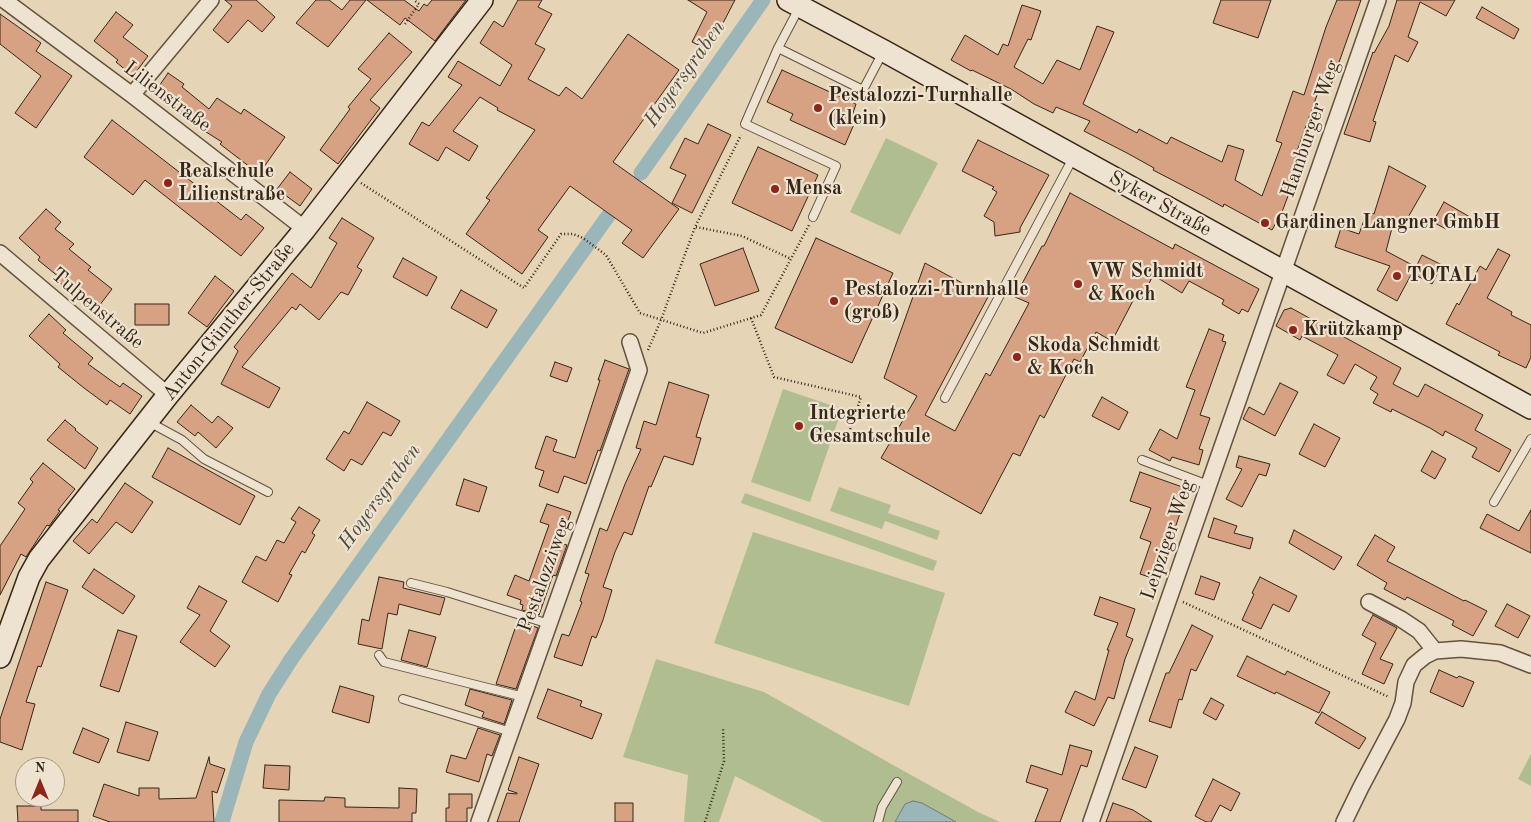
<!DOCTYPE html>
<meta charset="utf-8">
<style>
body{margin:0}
#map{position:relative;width:1531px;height:822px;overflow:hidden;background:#e5d4b6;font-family:"Old Standard TT",serif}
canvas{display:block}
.north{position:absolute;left:15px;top:757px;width:50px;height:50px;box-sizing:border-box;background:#eee3d0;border:1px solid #a49786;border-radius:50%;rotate:0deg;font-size:14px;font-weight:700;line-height:20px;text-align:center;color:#362617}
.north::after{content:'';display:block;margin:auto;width:18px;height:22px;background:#8f2418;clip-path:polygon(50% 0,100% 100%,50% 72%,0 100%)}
</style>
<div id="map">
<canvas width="1531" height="822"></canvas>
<div class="north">N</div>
</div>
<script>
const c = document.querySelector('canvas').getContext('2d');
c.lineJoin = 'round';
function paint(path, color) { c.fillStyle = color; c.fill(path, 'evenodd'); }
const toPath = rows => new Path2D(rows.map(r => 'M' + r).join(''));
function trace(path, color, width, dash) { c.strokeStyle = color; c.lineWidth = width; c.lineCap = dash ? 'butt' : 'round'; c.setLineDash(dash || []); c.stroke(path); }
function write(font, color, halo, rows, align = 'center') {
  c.font = font + ' "Old Standard TT",serif'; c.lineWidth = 4.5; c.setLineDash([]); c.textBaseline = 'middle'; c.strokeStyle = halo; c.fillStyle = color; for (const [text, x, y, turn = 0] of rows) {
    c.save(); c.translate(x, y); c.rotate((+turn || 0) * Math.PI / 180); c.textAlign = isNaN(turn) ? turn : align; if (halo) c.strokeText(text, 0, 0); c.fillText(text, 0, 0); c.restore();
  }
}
paint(toPath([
 [886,138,938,163,900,235,850,212],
 [783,389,842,409,810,502,751,482],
 [839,487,891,505,888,513,940,531,937,540,885,521,882,529,830,511],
 [745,493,937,561,933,571,741,503],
 [753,532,945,593,909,706,714,643],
 [656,659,764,692,893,765,978,812,1000,822,824,822,735,776,719,822,684,822,688,775,623,757],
 [1531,754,1531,786,1518,779]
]), '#b0bd91');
const water = toPath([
 [913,801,922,803,956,822,895,822,905,804,913,801]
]);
paint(water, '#9ab6b8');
trace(water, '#727c78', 1);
trace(toPath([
 [641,173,763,0],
 [222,822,246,742,269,694,292,658,608,216]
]), '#9ab6b8', 15);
const building = toPath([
 [225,0,256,0,275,17,262,32,248,20,228,43,213,30,232,6,225,0],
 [316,0,329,0,342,10,350,0,366,0,328,47,296,23,316,0],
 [367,0,404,0,419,11,424,4,427,6,432,0,466,0,435,41,405,18,400,25,367,0],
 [518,0,542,0,538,7,552,14,535,44,545,49,528,79,559,96,566,87,582,99,628,34,679,70,613,162,679,209,643,258,622,243,632,230,570,186,538,230,548,237,522,274,466,234,490,200,486,198,535,130,497,110,498,108,480,97,453,131,478,146,469,161,446,147,438,161,409,144,422,122,429,126,462,85,448,77,458,61,500,86,512,65,480,43,494,21,503,27,518,0],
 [688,0,735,0,709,50,692,42,707,12,688,0],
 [1221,0,1271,0,1258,38,1213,23,1221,0],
 [1337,0,1361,0,1331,85,1322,81,1296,154,1303,156,1282,212,1272,230,1224,204,1223,207,1205,197,1153,170,1154,168,1127,153,1084,131,1090,121,1056,107,1053,113,1034,104,1011,89,972,70,971,71,951,60,965,35,998,55,1003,44,1008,46,1022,5,1041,11,1031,40,1028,39,1014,67,1043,84,1057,60,1080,70,1097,26,1114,32,1083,104,1137,133,1139,129,1167,144,1171,137,1222,162,1228,145,1244,150,1235,180,1262,196,1282,143,1276,141,1293,91,1304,95,1326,27,1337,0],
 [1397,0,1455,0,1446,16,1420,2,1408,37,1418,42,1408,62,1395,55,1373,121,1376,122,1370,142,1344,134,1373,52,1374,53,1389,26,1397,0],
 [1482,7,1519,29,1514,39,1476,18,1482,7],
 [116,12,133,25,123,37,148,56,133,76,116,62,118,60,94,41,116,12],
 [0,14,41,43,36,51,72,76,36,128,15,113,41,76,0,44,0,14],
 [389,33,412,52,370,100,380,108,338,164,320,150,350,109,348,107,371,79,358,69,389,33],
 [782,70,856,104,853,113,858,115,845,145,790,120,793,114,767,102,782,70],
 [168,73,184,84,182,87,209,109,217,98,241,114,244,109,285,137,259,174,220,144,222,142,195,125,169,104,168,105,153,95,168,73],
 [112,120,241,220,246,214,264,228,241,256,145,180,133,195,84,157,112,120],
 [708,124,731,135,692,213,672,203,686,175,670,168,685,138,698,144,708,124],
 [978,140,1049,175,1020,228,1020,232,995,236,994,222,984,216,997,192,992,189,994,187,962,171,978,140],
 [758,147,818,175,792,231,732,203,758,147],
 [1389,166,1426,186,1407,219,1392,228,1386,251,1416,267,1422,255,1442,265,1432,284,1412,273,1397,301,1377,290,1390,266,1335,247,1341,228,1359,234,1367,212,1374,214,1389,166],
 [290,172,312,189,300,206,277,189,290,172],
 [1070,193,1173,249,1175,244,1259,289,1248,312,1242,309,1239,314,1222,304,1224,300,1189,281,1182,293,1153,275,1143,297,1137,293,1112,341,1096,332,1080,362,1074,359,1044,418,1040,415,1020,456,1013,453,981,514,881,458,917,396,884,378,925,263,988,297,925,415,955,431,986,373,990,376,1029,303,1015,297,1042,246,1044,246,1070,193],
 [1444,202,1470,217,1464,229,1450,221,1446,229,1433,222,1444,202],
 [46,209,61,222,55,229,74,244,69,249,91,267,88,270,112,289,96,310,56,280,59,277,38,260,40,257,19,238,46,209],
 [342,218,374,238,357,267,362,270,348,295,341,292,319,320,300,304,296,310,292,307,242,367,280,388,269,408,221,384,238,351,234,347,292,273,311,288,337,243,329,238,342,218],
 [816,238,893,273,852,363,775,328,816,238],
 [743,248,759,291,715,306,700,264,743,248],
 [1498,249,1510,255,1487,298,1512,312,1511,315,1531,325,1531,357,1526,368,1498,355,1500,352,1446,324,1457,303,1459,305,1480,266,1486,270,1498,249],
 [403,258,437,277,427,296,393,277,403,258],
 [215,276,234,291,207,327,188,313,215,276],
 [461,290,497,310,487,328,451,308,461,290],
 [135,304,169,304,169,325,135,325,135,304],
 [1291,308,1401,368,1393,384,1418,397,1425,384,1483,415,1475,430,1511,450,1499,472,1472,457,1477,448,1445,431,1443,436,1430,428,1392,409,1391,412,1373,403,1378,394,1370,389,1377,377,1355,364,1344,384,1327,375,1338,355,1302,336,1300,340,1276,326,1284,310,1291,308],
 [49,314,66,330,63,333,93,358,88,364,120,387,123,383,142,396,130,414,110,400,107,405,84,388,58,367,60,364,29,336,49,314],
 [1209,329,1224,335,1222,341,1226,342,1200,415,1210,418,1199,449,1203,450,1199,465,1172,457,1170,461,1149,450,1160,429,1177,439,1195,390,1186,387,1209,329],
 [605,360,629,369,600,451,598,450,586,484,564,476,558,493,539,486,544,471,535,468,546,436,557,440,553,451,575,458,600,380,598,380,605,360],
 [555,362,572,368,567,382,550,376,555,362],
 [669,382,709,395,696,437,701,438,693,465,664,456,651,487,649,486,632,535,624,532,615,552,603,587,612,590,603,620,596,638,592,636,582,666,554,657,562,634,569,636,582,602,580,601,589,574,585,573,600,528,607,531,625,484,641,449,636,448,644,421,656,425,669,382],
 [1280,383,1298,392,1275,436,1243,419,1249,407,1264,415,1280,383],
 [1102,397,1128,412,1119,430,1092,416,1102,397],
 [367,402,400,421,391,436,383,432,362,465,351,459,344,471,326,459,344,431,349,434,367,402],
 [191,405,212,423,218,416,233,428,216,448,198,432,195,436,177,422,191,405],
 [65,420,76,429,75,430,98,448,85,469,47,440,65,420],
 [1314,424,1340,438,1325,467,1299,454,1314,424],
 [168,448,255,496,240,525,152,477,168,448],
 [1432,451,1446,459,1435,479,1421,471,1432,451],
 [1239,456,1270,464,1266,476,1259,474,1242,507,1226,499,1242,469,1236,467,1239,456],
 [43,463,75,489,58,510,60,511,52,522,49,526,47,525,26,557,21,554,0,595,0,546,25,509,18,503,33,482,30,479,43,463],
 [1140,472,1188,489,1158,580,1140,574,1151,542,1140,538,1151,508,1130,501,1140,472],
 [464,479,487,487,479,512,456,505,464,479],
 [125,483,153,502,132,533,116,522,89,554,73,541,92,519,97,523,125,483],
 [547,504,571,512,560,543,567,545,556,576,553,575,539,615,522,610,523,605,520,604,521,600,507,595,515,575,529,581,549,525,540,522,547,504],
 [299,507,320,520,312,533,315,535,305,553,302,551,289,574,292,575,278,602,242,582,256,556,266,561,277,540,284,543,296,522,291,519,299,507],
 [1531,510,1531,553,1480,528,1487,514,1519,531,1531,510],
 [1214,518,1237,526,1234,533,1253,538,1250,549,1208,537,1214,518],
 [1294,530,1342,557,1334,570,1289,543,1294,530],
 [1375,535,1395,547,1387,561,1464,601,1465,600,1487,611,1473,636,1452,625,1454,621,1407,597,1405,600,1384,589,1387,583,1357,565,1375,535],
 [94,569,135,596,123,614,82,587,94,569],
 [1201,576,1220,583,1214,600,1195,594,1201,576],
 [379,577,404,582,403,588,445,598,440,615,399,604,397,615,388,613,382,649,358,644,362,619,369,621,379,577],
 [1260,577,1297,596,1289,612,1273,604,1261,629,1242,620,1254,594,1252,593,1260,577],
 [46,582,68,590,41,667,38,666,26,702,35,704,22,750,0,742,0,719,46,582],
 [199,586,227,601,210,631,230,646,215,667,180,642,200,615,187,608,199,586],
 [1100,597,1135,609,1126,636,1133,639,1125,659,1114,699,1108,697,1094,726,1065,712,1075,691,1095,700,1109,650,1107,650,1118,623,1094,615,1100,597],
 [1507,604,1530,616,1518,638,1495,626,1507,604],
 [1373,615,1397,628,1380,659,1393,664,1384,684,1362,674,1376,643,1362,635,1373,615],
 [518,620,538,628,516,689,496,684,518,620],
 [1192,625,1213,636,1196,671,1191,669,1182,700,1179,699,1171,728,1149,721,1166,673,1169,673,1192,625],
 [118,630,137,636,119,692,100,686,118,630],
 [409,630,436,637,427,667,401,660,409,630],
 [1247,656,1285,675,1287,671,1330,692,1319,713,1276,692,1275,694,1237,676,1247,656],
 [1439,670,1457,678,1459,676,1474,682,1463,707,1430,692,1439,670],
 [340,686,374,696,369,723,332,712,340,686],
 [470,689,512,700,504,724,482,717,484,712,465,705,470,689],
 [548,689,582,701,580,706,602,714,592,739,537,718,548,689],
 [1211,698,1224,705,1216,720,1203,713,1211,698],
 [1322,712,1366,738,1359,749,1315,723,1322,712],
 [126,722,158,732,149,761,117,752,126,722],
 [83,728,109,739,99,763,73,753,83,728],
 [478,728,500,735,492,756,487,754,479,782,446,772,451,755,466,759,478,728],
 [1070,745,1092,751,1087,767,1081,765,1060,822,1035,822,1048,789,1026,782,1031,765,1062,775,1070,745],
 [1135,747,1158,756,1146,788,1122,779,1135,747],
 [209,757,210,764,225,769,217,793,212,791,214,822,110,822,93,816,104,784,139,796,139,788,159,788,159,799,196,798,209,757],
 [519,757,539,764,519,822,497,822,507,793,517,794,517,793,508,790,519,757],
 [265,765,290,766,289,790,263,788,265,765],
 [1213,779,1240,793,1231,811,1220,805,1211,822,1206,822,1195,816,1213,779],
 [399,788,417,789,416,813,412,813,412,822,279,822,279,800,324,801,325,797,345,798,345,807,399,808,399,788],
 [449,794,472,794,472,808,467,808,467,822,446,822,446,808,449,808,449,794],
 [615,803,633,803,633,822,615,822,615,803],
 [1113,803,1133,810,1152,822,1106,822,1113,803],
 [17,806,41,806,41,810,78,810,78,822,18,822,17,806]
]);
paint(building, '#d7a184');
trace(building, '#362617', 1);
const service = toPath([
 [799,8,778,48,745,124,836,166,813,217],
 [778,48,863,90,883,52],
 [945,398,1073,158],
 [149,422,182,440,204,459,268,492],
 [1142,460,1208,485],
 [1494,502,1531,439],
 [411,583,447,592,549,624],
 [379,655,384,662,524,697],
 [403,699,511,732],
 [878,822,882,807,897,782]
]);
const minor = toPath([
 [4,0,132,95,305,229],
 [132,95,211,0],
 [0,253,168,395],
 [1369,602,1401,619,1419,631,1435,651],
 [479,822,639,370,630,342],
 [1091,822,1378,0],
 [1344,822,1361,787,1397,719,1403,703,1406,682,1414,665,1425,656,1435,651,1461,649,1500,653,1531,665]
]);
const secondary = toPath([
 [788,0,884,51,1531,408],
 [0,657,29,577,39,559,168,395,305,229,482,0]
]);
trace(service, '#62523f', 10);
trace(minor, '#62523f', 18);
trace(secondary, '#362617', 24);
trace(toPath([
 [405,24,419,4,414,0],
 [361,183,524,288,561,234,573,234,583,238,606,255,640,313,703,333,761,315,809,225],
 [696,227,742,236,791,259],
 [751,318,774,377,861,397,847,439],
 [648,350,661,320,695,227,741,135],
 [1183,602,1389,697],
 [705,822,724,761,723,727]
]), '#362617', 2.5, [1, 2.5]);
trace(service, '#eee3d0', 8);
trace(minor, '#eee3d0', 15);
trace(secondary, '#eee3d0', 21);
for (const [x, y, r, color] of [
 [818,108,5,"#8f2418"],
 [168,183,5,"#8f2418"],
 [775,189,5,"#8f2418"],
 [1265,223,5,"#8f2418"],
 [1397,276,5,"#8f2418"],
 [1078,284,5,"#8f2418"],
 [834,301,5,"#8f2418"],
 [1293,330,5,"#8f2418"],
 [1017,357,5,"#8f2418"],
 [799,426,5,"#8f2418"]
]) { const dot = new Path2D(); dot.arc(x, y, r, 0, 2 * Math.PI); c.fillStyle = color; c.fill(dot); trace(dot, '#eee3d0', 2); }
write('bold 20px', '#362617', '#eee3d0', [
 ["Pestalozzi-Turnhalle",828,96],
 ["(klein)",828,119],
 ["Realschule",178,172],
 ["Lilienstraße",178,195],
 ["Mensa",785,189],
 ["Gardinen Langner GmbH",1275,223],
 ["VW Schmidt",1088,272],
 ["& Koch",1088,295],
 ["TOTAL",1407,276],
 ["Pestalozzi-Turnhalle",844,290],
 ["(groß)",844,313],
 ["Krützkamp",1303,330],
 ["Skoda Schmidt",1027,346],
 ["& Koch",1027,369],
 ["Integrierte",809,414],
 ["Gesamtschule",809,437]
], 'left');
write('20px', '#362617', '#eee3d0', [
 ["Lilienstraße",167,97,37],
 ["Hamburger Weg",1311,129,-71],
 ["Syker Straße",1160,204,29],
 ["Tulpenstraße",97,309,40],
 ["Anton-Günther-Straße",229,322,-51],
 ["Leipziger Weg",1168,540,-71],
 ["Pestalozziweg",545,575,-70]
]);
write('italic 21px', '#4f4a3f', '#eee3d0', [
 ["Hoyersgraben",685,74,-55],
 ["Hoyersgraben",380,497,-54]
]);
</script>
